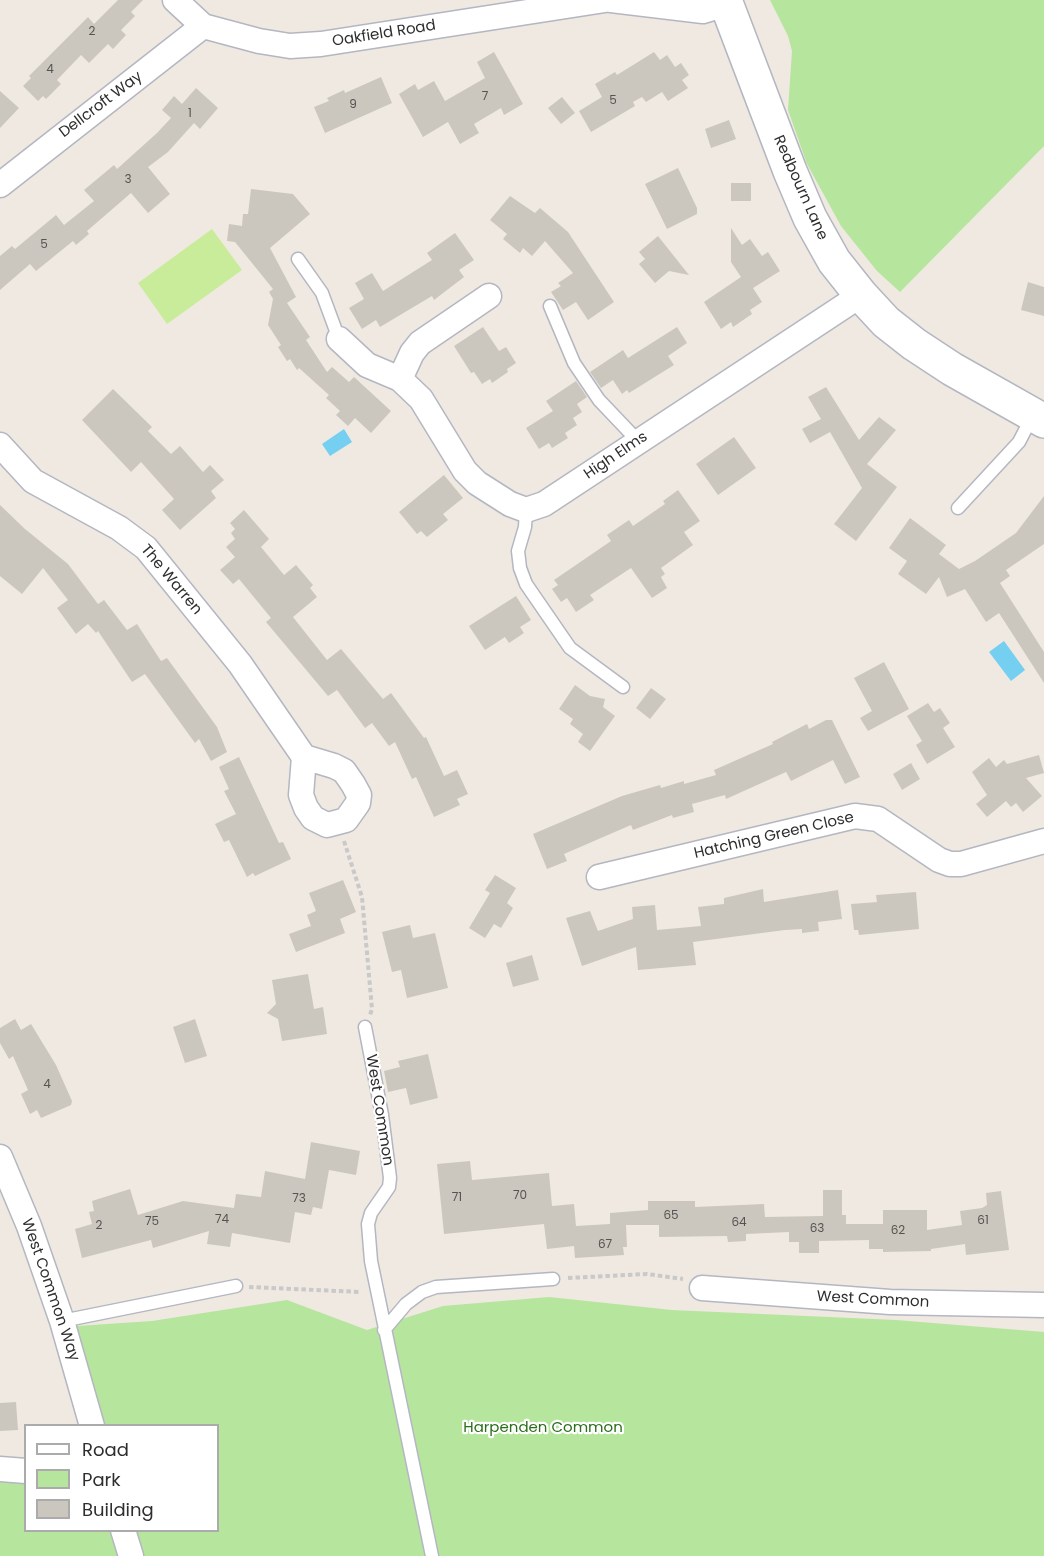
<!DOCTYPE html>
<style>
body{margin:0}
#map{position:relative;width:1044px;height:1556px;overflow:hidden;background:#efe9e1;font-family:Poppins,sans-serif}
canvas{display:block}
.legend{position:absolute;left:24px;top:1424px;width:195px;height:108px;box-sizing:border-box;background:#fff;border:2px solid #ababab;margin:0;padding:8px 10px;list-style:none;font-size:18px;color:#2e2e2e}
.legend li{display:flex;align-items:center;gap:12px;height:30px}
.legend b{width:30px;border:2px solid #ababab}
</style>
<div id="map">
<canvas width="1044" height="1556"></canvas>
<ul class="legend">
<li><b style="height:8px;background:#fff"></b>Road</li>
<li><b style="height:16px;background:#b6e59e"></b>Park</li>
<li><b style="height:16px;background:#cbc7bf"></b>Building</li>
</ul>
</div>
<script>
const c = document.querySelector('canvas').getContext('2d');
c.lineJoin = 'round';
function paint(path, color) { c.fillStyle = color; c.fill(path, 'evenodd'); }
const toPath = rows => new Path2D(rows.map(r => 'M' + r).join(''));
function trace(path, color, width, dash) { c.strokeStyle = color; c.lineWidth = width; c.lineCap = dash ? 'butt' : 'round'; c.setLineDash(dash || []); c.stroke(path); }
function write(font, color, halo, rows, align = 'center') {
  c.font = font + ' Poppins,sans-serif'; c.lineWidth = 4.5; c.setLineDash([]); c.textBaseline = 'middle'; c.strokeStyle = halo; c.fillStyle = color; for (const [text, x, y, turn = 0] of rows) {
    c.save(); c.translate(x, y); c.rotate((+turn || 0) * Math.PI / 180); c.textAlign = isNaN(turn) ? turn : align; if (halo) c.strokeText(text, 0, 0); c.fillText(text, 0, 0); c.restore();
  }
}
paint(toPath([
 [770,0,1044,0,1044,146,900,292,877,271,841,226,807,164,788,110,792,51,788,36],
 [549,1297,672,1310,896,1320,1044,1332,1044,1556,0,1556,0,1469,25,1468,26,1530,218,1530,218,1426,88,1425,62,1327,152,1321,287,1300,367,1330,443,1306]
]), '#b6e59e');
paint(toPath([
 [212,229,242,270,167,324,138,283]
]), '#c9ec9a');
paint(toPath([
 [344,429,352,442,330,456,322,444],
 [1004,641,1025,670,1011,681,989,652]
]), '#75cff0');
paint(toPath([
 [118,0,143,0,131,12,135,16,121,30,126,35,113,49,108,44,89,63,81,55,57,80,61,84,46,99,43,96,38,101,23,86,31,78,29,76,88,17,94,24],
 [494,52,523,104,504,115,501,108,474,124,479,133,460,144,448,122,423,137,399,94,415,84,418,90,434,81,445,101,485,78,477,62],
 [654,52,660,60,667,55,675,67,681,63,689,75,682,80,688,88,668,101,662,92,646,102,642,97,633,102,635,106,591,132,579,111,602,97,595,84,615,72,617,75],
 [381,77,392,103,325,133,314,107,329,101,327,98,344,90,345,93],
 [196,88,218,108,200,129,194,123,168,152,148,167,170,194,148,213,131,193,87,231,89,234,76,245,73,241,36,271,30,264,0,290,0,256,12,246,15,249,56,215,64,225,94,201,84,190,114,165,117,169,157,133,171,118,162,110,174,96,182,104],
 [0,91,19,108,0,128],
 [562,97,575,113,561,124,548,108],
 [729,120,736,139,711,148,705,129],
 [678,168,697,208,697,214,667,229,645,184],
 [731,183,751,183,751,201,731,201],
 [251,189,293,194,310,214,270,248,296,297,287,303,310,337,306,340,327,372,332,367,349,382,354,377,391,411,371,433,355,418,348,426,336,415,340,411,326,398,329,395,299,368,297,370,290,359,287,361,278,347,281,345,268,325,273,299,269,292,273,289,235,242,227,241,229,224,242,226,243,214,248,214],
 [510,196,535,213,540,208,568,232,614,302,588,320,576,302,563,310,551,292,561,286,558,283,573,273,545,241,532,256,523,248,520,253,503,239,507,234,490,220],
 [731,228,742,245,750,239,762,256,768,252,780,271,753,288,762,302,750,310,752,314,733,327,731,322,721,329,704,302,741,277,731,262],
 [455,233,474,260,459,270,464,277,434,300,432,296,380,327,376,320,362,329,349,308,364,299,355,283,372,273,383,291,432,260,427,253],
 [658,236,689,275,669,271,655,283,639,264,645,259,639,252],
 [1028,282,1044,287,1044,316,1021,310],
 [483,327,499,351,506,347,516,363,507,369,508,372,492,383,490,379,482,384,474,372,471,373,454,346],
 [677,327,687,343,668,356,674,365,629,393,627,390,622,394,613,380,601,388,590,372,623,350,628,358],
 [576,381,587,397,577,404,582,412,573,418,577,425,565,433,568,438,552,448,549,443,539,449,526,428,553,411,546,401],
 [826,387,859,440,879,417,896,430,867,464,897,487,856,541,834,524,862,488,830,432,810,443,802,429,821,419,808,397],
 [113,389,152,427,148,431,171,454,180,446,203,472,210,465,224,480,211,491,216,498,180,530,162,510,174,499,141,462,131,472,82,420],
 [734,437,756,468,718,495,696,464],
 [444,475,463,498,443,514,448,520,427,537,421,531,417,534,399,512],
 [678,490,700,521,684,532,693,545,661,568,665,574,661,577,667,588,652,598,631,568,590,595,594,600,576,612,567,598,561,602,552,589,558,585,554,580,611,541,607,535,629,520,633,526,665,504,663,501],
 [1044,496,1044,544,1006,570,1010,576,1000,583,1044,652,1044,683,999,613,986,622,965,589,947,597,939,577,926,594,898,574,907,561,889,548,910,518,946,545,939,554,959,569,975,561,1016,533],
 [0,505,25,529,68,564,98,604,104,600,127,630,137,624,161,661,167,658,217,727,227,752,211,761,199,739,195,743,145,674,132,682,98,631,96,633,88,624,76,634,57,608,68,600,43,568,22,594,0,576],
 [244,510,269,539,261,547,284,575,296,565,313,585,310,588,317,597,293,617,327,660,341,649,383,699,391,693,424,738,426,737,444,776,457,770,468,794,457,799,460,805,434,817,416,777,412,779,395,742,389,746,372,723,365,728,337,690,328,696,266,622,271,618,239,579,233,584,220,570,235,557,226,547,235,539,231,533,235,529,230,523],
 [516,596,531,620,520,627,524,633,509,643,505,637,485,650,469,626],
 [884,662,909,709,868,731,860,718,872,711,854,678],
 [575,685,590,696,605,699,603,707,615,716,590,751,578,742,583,734,570,724,573,719,559,709],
 [651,688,666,699,650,719,636,708],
 [928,703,934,712,940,708,950,723,943,728,955,747,927,764,916,745,922,741,907,716],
 [826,720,832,720,860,777,845,784,833,760,791,781,786,772,726,799,725,795,692,804,694,812,673,818,672,815,633,830,631,825,564,854,567,861,547,869,533,834,622,796,660,785,661,788,684,781,684,784,716,775,714,770,773,744,772,742,807,724,809,729],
 [1039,755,1044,773,1026,778,1042,796,1023,812,1016,803,1011,807,1006,801,987,817,976,804,987,795,972,772,989,758,996,767,1004,760,1007,764],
 [239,757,279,843,283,842,291,859,255,876,253,873,247,877,229,840,224,842,215,824,236,814,224,791,229,789,219,767],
 [911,763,920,779,902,790,893,774],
 [495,875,516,888,507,903,513,908,501,928,494,924,485,938,469,928,490,893,485,890],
 [343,880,356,912,340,919,345,933,296,952,289,934,311,926,307,915,316,911,309,893],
 [763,889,764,902,838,890,842,919,818,922,819,931,802,933,802,929,785,930,693,942,696,965,638,970,636,947,582,966,566,918,590,911,598,931,633,919,632,907,655,905,657,930,701,926,698,907,724,904,724,898],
 [916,892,919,929,859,935,858,930,854,930,851,904,877,902,876,895],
 [410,925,413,938,435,933,448,988,407,998,401,970,392,972,382,932],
 [532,955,539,980,513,987,506,963],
 [308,974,314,1009,323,1007,327,1034,282,1041,278,1019,267,1013,276,1004,272,980],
 [15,1019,21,1030,31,1024,56,1065,72,1101,71,1105,41,1118,37,1110,30,1114,21,1094,28,1090,13,1056,9,1059,0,1043,0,1028],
 [195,1019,207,1056,185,1063,173,1027],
 [428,1054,438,1098,410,1105,406,1088,388,1092,384,1071,400,1067,398,1061],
 [311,1142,360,1151,356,1175,329,1170,322,1209,313,1207,311,1215,295,1212,290,1243,232,1233,230,1247,207,1244,209,1231,153,1248,151,1240,82,1258,75,1229,92,1224,89,1212,94,1211,92,1201,130,1189,138,1215,183,1201,234,1208,236,1194,261,1197,265,1171,305,1179],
 [470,1161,472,1180,549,1173,552,1206,574,1204,576,1226,610,1224,610,1213,648,1210,648,1201,695,1201,695,1207,764,1204,765,1217,823,1216,823,1190,842,1190,842,1215,846,1215,846,1224,883,1224,883,1210,927,1210,927,1230,962,1225,960,1211,982,1208,987,1205,986,1193,1001,1191,1009,1250,966,1255,965,1244,931,1249,931,1251,883,1252,883,1249,869,1249,869,1240,819,1241,819,1253,799,1253,799,1242,789,1242,789,1232,746,1234,746,1241,728,1242,727,1236,659,1237,659,1225,626,1225,627,1247,623,1247,624,1255,575,1258,574,1246,547,1249,544,1224,444,1234,437,1164],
 [16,1402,18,1430,0,1431,0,1403]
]), '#cbc7bf');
const service = toPath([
 [298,259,322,293,339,339],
 [550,306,574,363,599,400,638,441],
 [958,508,1019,442,1033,415],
 [526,510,525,527,518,551,520,568,526,584,570,648,623,687],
 [365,1027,382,1115,390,1178,389,1187,371,1213,368,1224,371,1261,432,1556],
 [62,1321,236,1286],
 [384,1330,406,1304,422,1292,436,1287,553,1279]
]);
const minor = toPath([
 [175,0,203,26,259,41,290,46,321,44,605,0],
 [611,0,703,11,726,4],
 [0,185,203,26],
 [339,339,367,365,400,379,421,399,465,471,477,483,510,504,526,510,544,504,861,295],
 [400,379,412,353,420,343,489,296],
 [0,445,33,481,119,528,146,548,240,664,304,757,334,766,344,771,353,784,359,795,358,803,346,820,327,825,313,818,306,808,301,795,304,757],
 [599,877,855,816,878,819,939,860,950,864,961,864,1044,841],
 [0,1157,29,1226,62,1321,92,1426],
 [702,1288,890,1302,1044,1305],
 [0,1469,26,1471],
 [123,1530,131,1556]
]);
const secondary = toPath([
 [725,0,790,171,810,218,834,261,861,295,886,322,914,344,952,369,1044,421]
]);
trace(service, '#b4b7c1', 15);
trace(minor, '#b4b7c1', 27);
trace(secondary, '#b4b7c1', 36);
trace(toPath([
 [344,841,362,897,372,1009,370,1015],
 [568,1278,647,1274,683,1279],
 [249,1287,361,1292]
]), '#c9c9c9', 4, [4.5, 3]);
trace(service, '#fff', 12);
trace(minor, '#fff', 24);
trace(secondary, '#fff', 33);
write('12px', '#555452', null, [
 ["2",92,32],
 ["4",50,70],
 ["7",485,97],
 ["5",613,101],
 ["9",353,105],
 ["1",190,114],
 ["3",128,180],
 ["5",44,245],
 ["4",47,1085],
 ["70",520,1196],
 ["71",457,1198],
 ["73",299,1199],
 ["65",671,1216],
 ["74",222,1220],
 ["61",983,1221],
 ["75",152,1222],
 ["64",739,1223],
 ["2",99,1226],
 ["63",817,1229],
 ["62",898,1231],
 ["67",605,1245]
]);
write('15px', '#2e2e2e', '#fff', [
 ["Oakfield Road",384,34,-9],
 ["Dellcroft Way",101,105,-37],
 ["Redbourn Lane",800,188,66],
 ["High Elms",616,456,-34],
 ["The Warren",171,580,50],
 ["Hatching Green Close",774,836,-13],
 ["West Common",379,1110,81],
 ["West Common Way",50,1290,71],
 ["West Common",873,1300,3]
]);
write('15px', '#2c6e1b', '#fff', [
 ["Harpenden Common",543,1428]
]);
</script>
